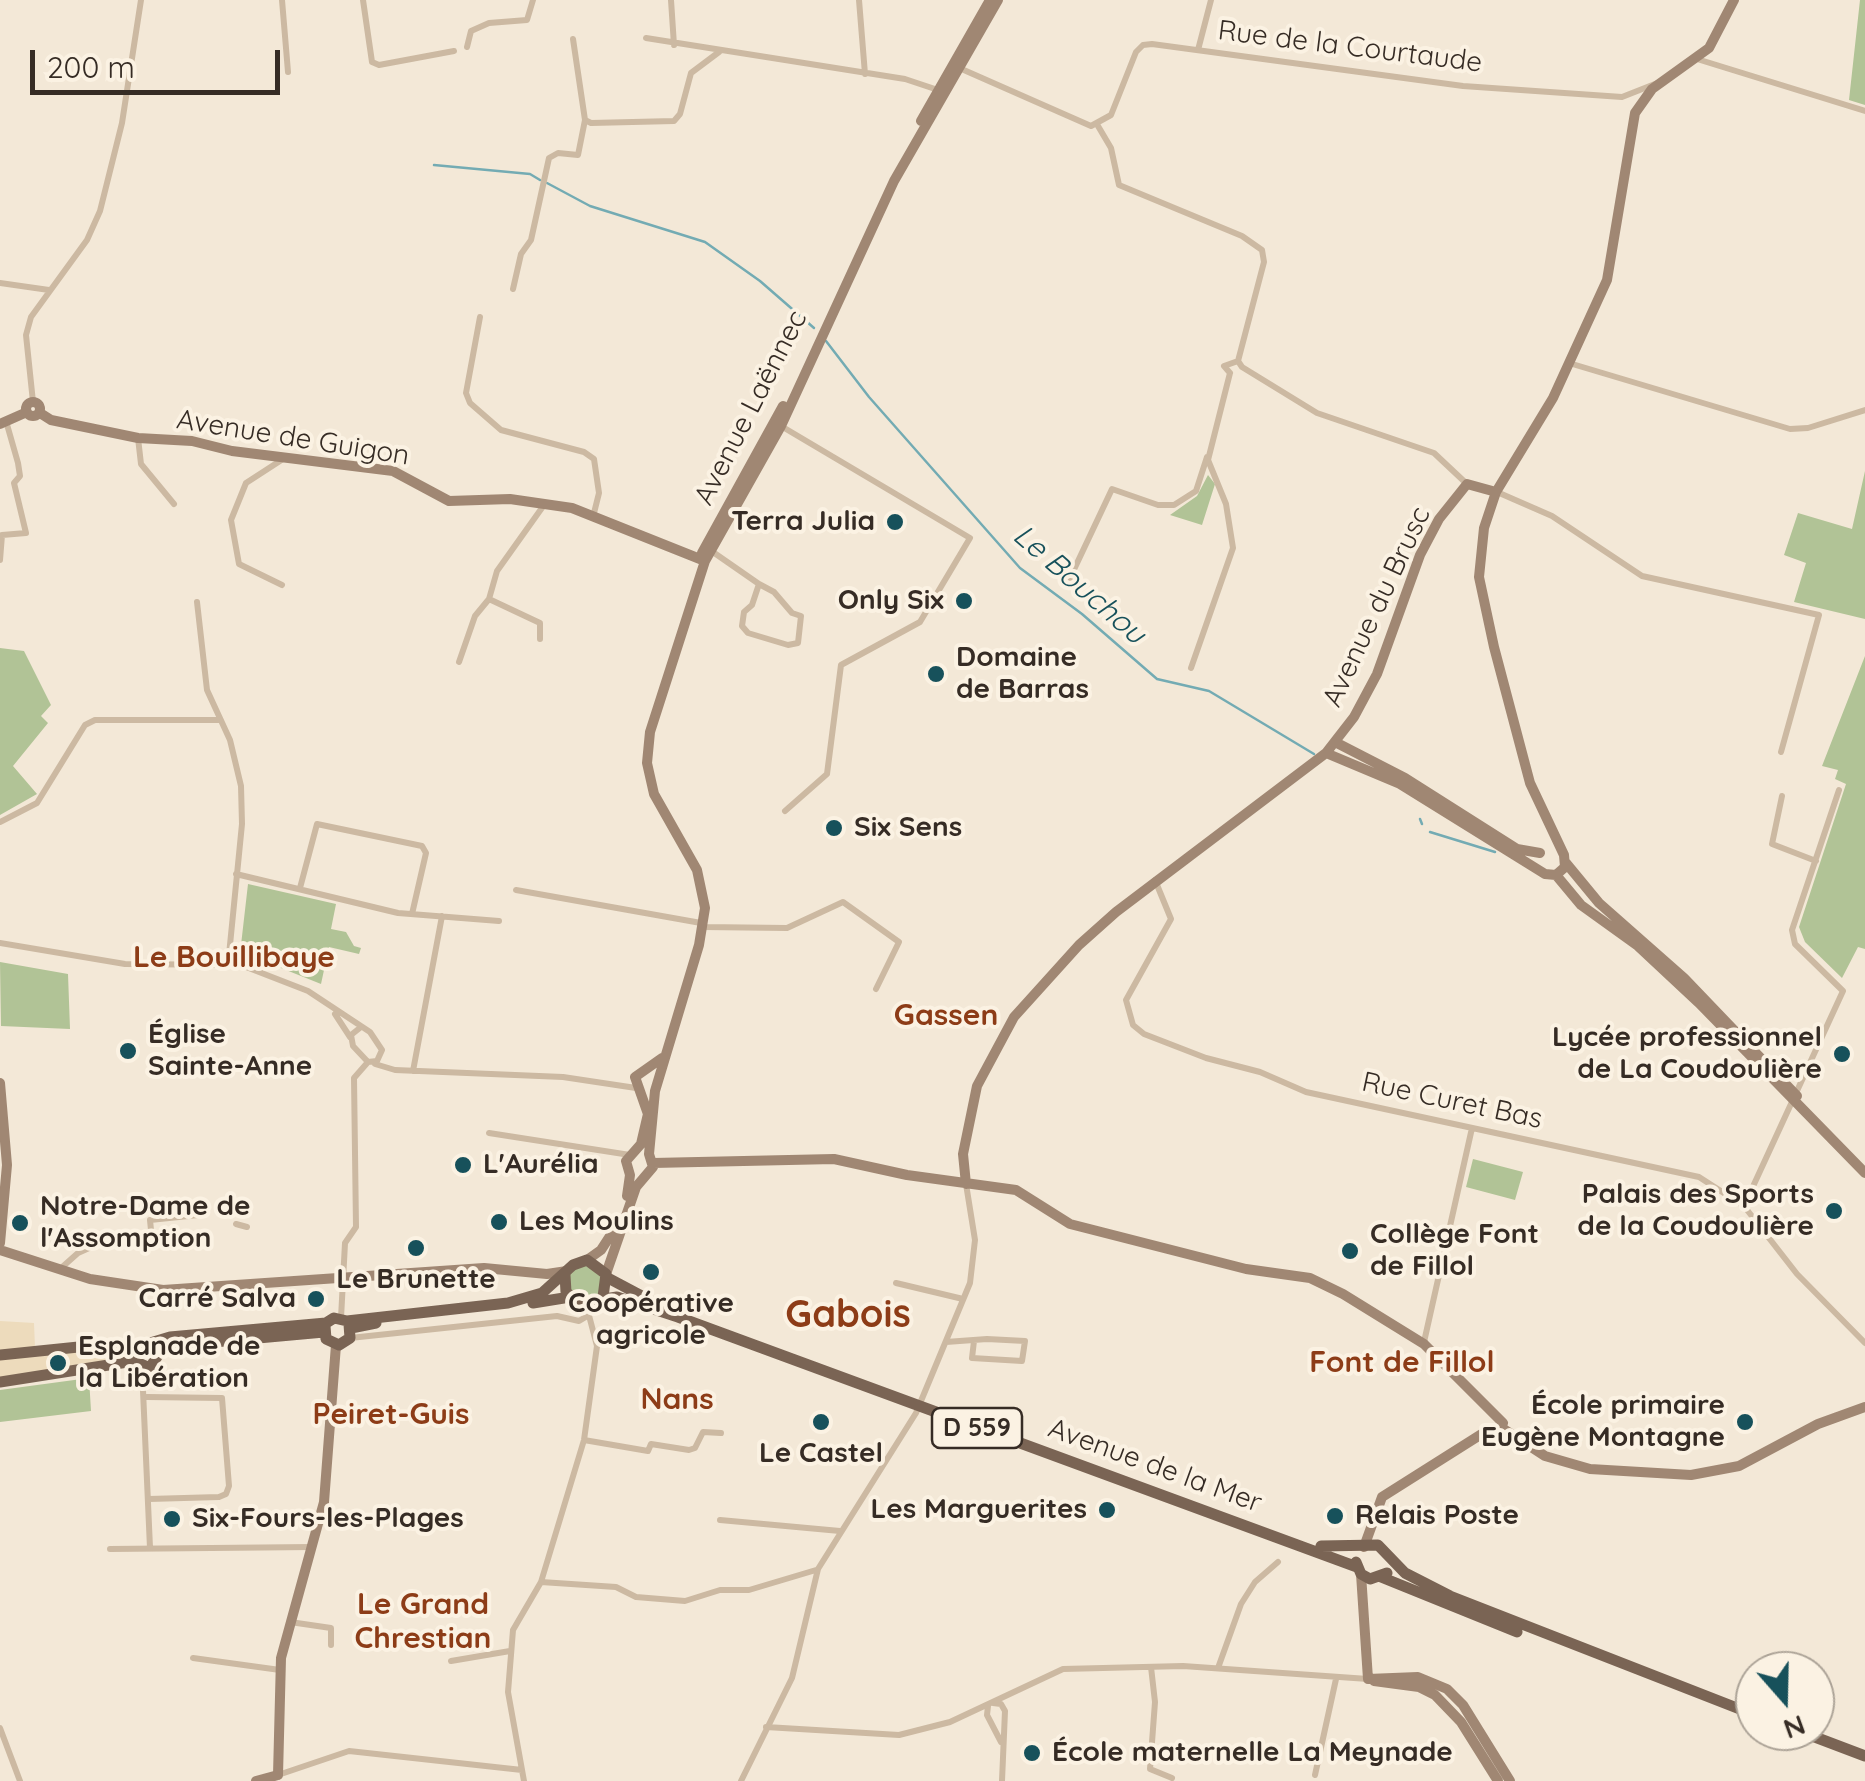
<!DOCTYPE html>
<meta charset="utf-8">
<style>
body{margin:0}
#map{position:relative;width:1865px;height:1781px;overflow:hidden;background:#f3e8d7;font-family:Quicksand,sans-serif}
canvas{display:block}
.north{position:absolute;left:1735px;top:1651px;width:100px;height:100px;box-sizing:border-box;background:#fbf2e3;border:2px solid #aca397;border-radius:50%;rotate:160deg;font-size:28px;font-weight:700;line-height:40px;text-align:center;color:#362c25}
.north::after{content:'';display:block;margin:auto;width:35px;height:45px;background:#17515b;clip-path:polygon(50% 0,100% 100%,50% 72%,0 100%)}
.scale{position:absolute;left:30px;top:50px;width:250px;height:45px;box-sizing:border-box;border:5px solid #362c25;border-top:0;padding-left:12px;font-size:30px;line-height:35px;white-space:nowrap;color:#362c25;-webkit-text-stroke:8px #fbf2e3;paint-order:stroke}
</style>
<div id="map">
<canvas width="1865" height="1781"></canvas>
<div class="north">N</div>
<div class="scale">200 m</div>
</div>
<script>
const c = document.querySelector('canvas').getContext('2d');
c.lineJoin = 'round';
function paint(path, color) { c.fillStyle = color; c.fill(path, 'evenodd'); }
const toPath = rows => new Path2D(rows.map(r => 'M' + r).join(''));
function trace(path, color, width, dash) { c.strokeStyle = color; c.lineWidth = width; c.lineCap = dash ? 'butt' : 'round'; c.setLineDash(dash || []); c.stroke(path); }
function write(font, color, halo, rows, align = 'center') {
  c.font = font + ' Quicksand,sans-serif'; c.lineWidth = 8; c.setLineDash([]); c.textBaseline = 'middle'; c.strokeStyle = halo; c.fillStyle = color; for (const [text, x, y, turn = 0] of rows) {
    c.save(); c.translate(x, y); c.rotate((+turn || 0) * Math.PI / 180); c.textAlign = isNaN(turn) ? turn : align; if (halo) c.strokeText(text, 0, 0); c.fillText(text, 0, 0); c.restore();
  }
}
paint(toPath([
 [1860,0,1865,0,1865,105,1849,100],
 [1865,471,1865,619,1794,602,1806,563,1784,555,1798,513,1852,529],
 [1208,475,1215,484,1202,525,1170,515,1197,496],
 [0,648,24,651,51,705,41,716,48,723,13,766,37,794,0,815],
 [1865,656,1865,949,1858,947,1842,978,1805,942,1799,927,1846,784,1835,779,1838,770,1822,766],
 [248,884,336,904,331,929,346,932,354,946,361,948,359,954,329,947,321,984,246,954,241,945],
 [0,962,68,974,70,1029,1,1026],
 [1473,1159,1523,1172,1515,1200,1466,1187],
 [599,1264,606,1291,586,1304,564,1286,573,1265],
 [89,1378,91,1411,0,1422,0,1390]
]), '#b1c396');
paint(toPath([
 [0,1321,34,1323,35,1348,0,1353],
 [69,1347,135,1350,133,1357,0,1382,0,1355]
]), '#eddbbc');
trace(toPath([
 [434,165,530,174,540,180],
 [547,183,590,206,705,242,760,281,814,328],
 [826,341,869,397,1020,568,1082,614,1157,679,1209,691,1314,754],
 [1420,819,1422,824],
 [1430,832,1495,852]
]), '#73abb3', 2.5);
trace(toPath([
 [282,0,288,72],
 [363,0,372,62,379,65,454,51],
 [671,0,674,45],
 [859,0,865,74],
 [646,38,905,79,941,91],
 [573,39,585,120,591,123,674,121,680,114,691,73,719,52],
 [467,47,471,31,489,23,527,20,533,0],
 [1198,50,1211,0],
 [1697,59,1865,111],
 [957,67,1091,126,1111,115,1136,52,1143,45,1152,44,1463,86,1622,97,1660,82],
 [1098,126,1111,148,1119,185,1242,236,1262,250,1264,262,1238,361],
 [0,283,49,290],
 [513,289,521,254,531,240,549,158,558,153,578,155,585,120],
 [480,317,466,393,470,403,501,430,584,452,594,459,599,493,593,517],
 [1238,361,1242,367,1317,413,1434,453,1467,484],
 [1569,363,1790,429,1808,428,1865,410],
 [1230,373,1224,366,1238,361],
 [33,402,26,335,31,317,87,240,100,211,122,123,141,0],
 [781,426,970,538,920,622,841,665,827,774,785,811],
 [138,438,141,464,174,504],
 [1497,492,1552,516,1642,576,1819,615,1781,752],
 [710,550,759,584,752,605,744,612,742,626,748,633,788,645,798,643,801,616,792,613,774,592,759,584],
 [0,560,2,535,26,533,14,483,20,476,18,463,6,421],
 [1070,578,1112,489,1158,505,1174,505,1196,491,1207,457],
 [282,585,239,564,231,520,246,483,283,459],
 [197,602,207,690,230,740,241,786,242,824,228,965],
 [540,639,540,623,489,599,497,571,544,505],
 [459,662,475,616,489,599],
 [1191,668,1233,548,1226,504,1208,460,1230,373],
 [1782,796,1772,844,1816,861],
 [0,822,37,803,85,725,95,720,219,720],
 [236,874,398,913,499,921],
 [1155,880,1171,919,1126,1000,1133,1025,1144,1034,1206,1058,1260,1072,1306,1092,1699,1177,1744,1206,1797,1274,1865,1343],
 [300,888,317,824,422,846,426,853,412,914],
 [516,890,701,923],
 [703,927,787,928,843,902,899,942,876,989],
 [0,943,125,964,241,965,308,991,370,1032,382,1050,377,1061,368,1062,353,1046,351,1035,361,1027],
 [335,1014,350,1037],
 [375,1064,395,1070,563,1077,636,1088],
 [413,1071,442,916],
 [489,1133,630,1155],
 [1744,1206,1843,991,1795,944,1792,930,1839,790],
 [236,1224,247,1227],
 [60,1269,78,1253,98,1244,152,1240,150,1220,198,1215],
 [896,1283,963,1299],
 [341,1318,345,1243,356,1227,354,1078,368,1062],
 [350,1338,557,1316,579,1321,589,1315],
 [946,1342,987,1339,1025,1341,1022,1361,972,1358,974,1341],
 [1424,1342,1472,1128],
 [142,1368,150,1548],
 [147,1397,222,1398,229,1486,226,1494,219,1497,149,1499],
 [584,1440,648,1451,651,1444,689,1450,695,1448,703,1432,721,1433],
 [720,1520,840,1531],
 [110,1549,312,1547],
 [541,1582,616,1587,636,1597,685,1601,720,1590,749,1590,816,1570],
 [290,1622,331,1628,331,1645],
 [193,1658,280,1670],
 [451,1661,510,1651],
 [1151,1667,1155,1702,1150,1769,1172,1778],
 [1218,1668,1241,1604,1255,1582,1278,1562],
 [993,1703,1001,1704,1005,1711,1002,1781],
 [988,1706,987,1715,1001,1742],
 [766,1727,899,1735,950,1722,1063,1669,1183,1666,1368,1679],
 [0,1728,20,1781],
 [278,1775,349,1751,522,1770],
 [1315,1775,1336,1679],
 [524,1781,508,1692,513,1630,541,1582,584,1440,597,1346,586,1304],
 [741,1781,792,1678,818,1569,916,1413,970,1283,975,1240,966,1184]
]), '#ccb9a2', 6);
trace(toPath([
 [921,121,990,0],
 '26 409a7 7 0 1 1 14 0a7 7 0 1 1-14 0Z',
 [40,413,51,420,138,438,192,441,232,451,393,471,449,501,510,499,572,508,705,561],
 [0,424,27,412],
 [702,553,783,406],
 [1335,742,1405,778,1517,849,1540,853],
 [1326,753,1400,784,1545,874,1556,875,1565,867,1564,855,1530,783,1494,647,1479,577,1484,528,1496,492,1553,398,1607,280,1635,113,1652,89,1709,48,1734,0],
 [1566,863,1599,903,1684,978,1797,1096],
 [1556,875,1581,905,1638,946,1699,1003,1865,1173],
 [0,1083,7,1165,0,1243],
 [653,1163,834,1159,907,1175,1016,1190,1070,1224,1246,1269,1310,1278,1343,1294,1424,1344,1503,1423,1498,1432,1488,1430,1382,1497,1364,1547],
 [966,1184,963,1154,977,1086,1014,1017,1079,945,1116,912,1326,753,1354,717,1377,674,1420,555,1439,519,1467,484,1496,492],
 [627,1196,630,1175,626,1161,641,1144,648,1114,635,1077,662,1058],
 [0,1250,90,1279,163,1290,484,1268,547,1274,567,1271],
 [587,1260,601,1250,614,1230],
 [606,1274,636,1187,653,1167,649,1154,655,1091,699,945,705,908,697,870,654,794,647,763,650,732,705,561,781,426,894,181,998,0],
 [1502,1428,1545,1456,1590,1469,1691,1475,1739,1466,1818,1424,1865,1407],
 [1361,1574,1368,1679],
 [1368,1679,1418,1677,1447,1689,1463,1705,1510,1781],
 [1374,1681,1419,1687,1435,1695,1461,1722,1498,1781],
 [278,1775,281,1658,324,1502,336,1345],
 [256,1781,278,1775]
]), '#a08773', 10);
trace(toPath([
 [565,1275,566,1292,580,1303,617,1297,678,1317,1357,1567],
 [608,1278,657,1304],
 [533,1303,570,1297],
 [325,1326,326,1339,339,1345,350,1338,349,1324],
 [351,1328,376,1323],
 [0,1355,98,1345,137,1347,170,1337,326,1323,334,1318,347,1321,508,1303,542,1293,573,1265,587,1260,606,1274,603,1297],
 [158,1355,170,1346,324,1332],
 [134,1361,150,1368,158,1355],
 [0,1382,134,1361],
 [1321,1546,1378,1545,1405,1573,1450,1596,1755,1715],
 [1356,1562,1361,1574,1370,1579,1387,1573],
 [1381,1577,1517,1632],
 [1799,1731,1865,1756]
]), '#7a6454', 11);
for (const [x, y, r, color] of [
 [895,522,10,"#17515b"],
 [964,601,10,"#17515b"],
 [936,674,10,"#17515b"],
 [834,828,10,"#17515b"],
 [128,1051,10,"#17515b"],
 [1842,1054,10,"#17515b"],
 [463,1165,10,"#17515b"],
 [1834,1211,10,"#17515b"],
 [499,1222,10,"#17515b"],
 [20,1223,10,"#17515b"],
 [416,1248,10,"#17515b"],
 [1350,1251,10,"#17515b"],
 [651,1272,10,"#17515b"],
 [316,1299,10,"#17515b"],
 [58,1363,10,"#17515b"],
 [821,1422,10,"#17515b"],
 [1745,1422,10,"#17515b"],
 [1107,1510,10,"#17515b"],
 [1335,1516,10,"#17515b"],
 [172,1519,10,"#17515b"],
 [1032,1753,10,"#17515b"]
]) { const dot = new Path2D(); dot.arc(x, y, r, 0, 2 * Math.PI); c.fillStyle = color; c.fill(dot); trace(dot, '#fbf2e3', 4); }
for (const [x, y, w] of [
 [977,1428,90]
]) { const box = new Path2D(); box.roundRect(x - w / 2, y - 20, w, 40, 8); c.fillStyle = '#fbf2e3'; c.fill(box); trace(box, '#362c25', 2.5); }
write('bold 25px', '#362c25', null, [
 ["D 559",977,1428]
]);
write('28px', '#362c25', '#fbf2e3', [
 ["Rue de la Courtaude",1350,47,7],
 ["Avenue Laënnec",751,408,-63],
 ["Avenue de Guigon",293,438,9],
 ["Avenue du Brusc",1377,607,-65],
 ["Rue Curet Bas",1452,1101,12],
 ["Avenue de la Mer",1155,1466,20]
]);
write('bold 28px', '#362c25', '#fbf2e3', [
 ["Terra Julia",875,522,"right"],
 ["Only Six",944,601,"right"],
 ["Domaine",956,658],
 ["de Barras",956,690],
 ["Six Sens",854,828],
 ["Église",148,1035],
 ["Sainte-Anne",148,1067],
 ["Lycée professionnel",1822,1038,"right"],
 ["de La Coudoulière",1822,1070,"right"],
 ["L'Aurélia",483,1165],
 ["Palais des Sports",1814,1195,"right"],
 ["de la Coudoulière",1814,1227,"right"],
 ["Notre-Dame de",40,1207],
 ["l'Assomption",40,1239],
 ["Les Moulins",519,1222],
 ["Collège Font",1370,1235],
 ["de Fillol",1370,1267],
 ["Le Brunette",416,1280,"center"],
 ["Carré Salva",296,1299,"right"],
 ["Coopérative",651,1304,"center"],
 ["agricole",651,1336,"center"],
 ["Esplanade de",78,1347],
 ["la Libération",78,1379],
 ["École primaire",1725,1406,"right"],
 ["Eugène Montagne",1725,1438,"right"],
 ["Le Castel",821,1454,"center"],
 ["Les Marguerites",1087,1510,"right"],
 ["Relais Poste",1355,1516],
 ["Six-Fours-les-Plages",192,1519],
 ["École maternelle La Meynade",1052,1753]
], 'left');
write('italic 30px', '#17515b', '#fbf2e3', [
 ["Le Bouchou",1079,585,41]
]);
write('bold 30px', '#8d3c17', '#fbf2e3', [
 ["Le Bouillibaye",234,958],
 ["Gassen",946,1016],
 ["Font de Fillol",1402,1363],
 ["Nans",677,1400],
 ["Peiret-Guis",391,1415],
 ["Le Grand",423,1605],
 ["Chrestian",423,1639]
]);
write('bold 38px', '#8d3c17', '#fbf2e3', [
 ["Gabois",848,1316]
]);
</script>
